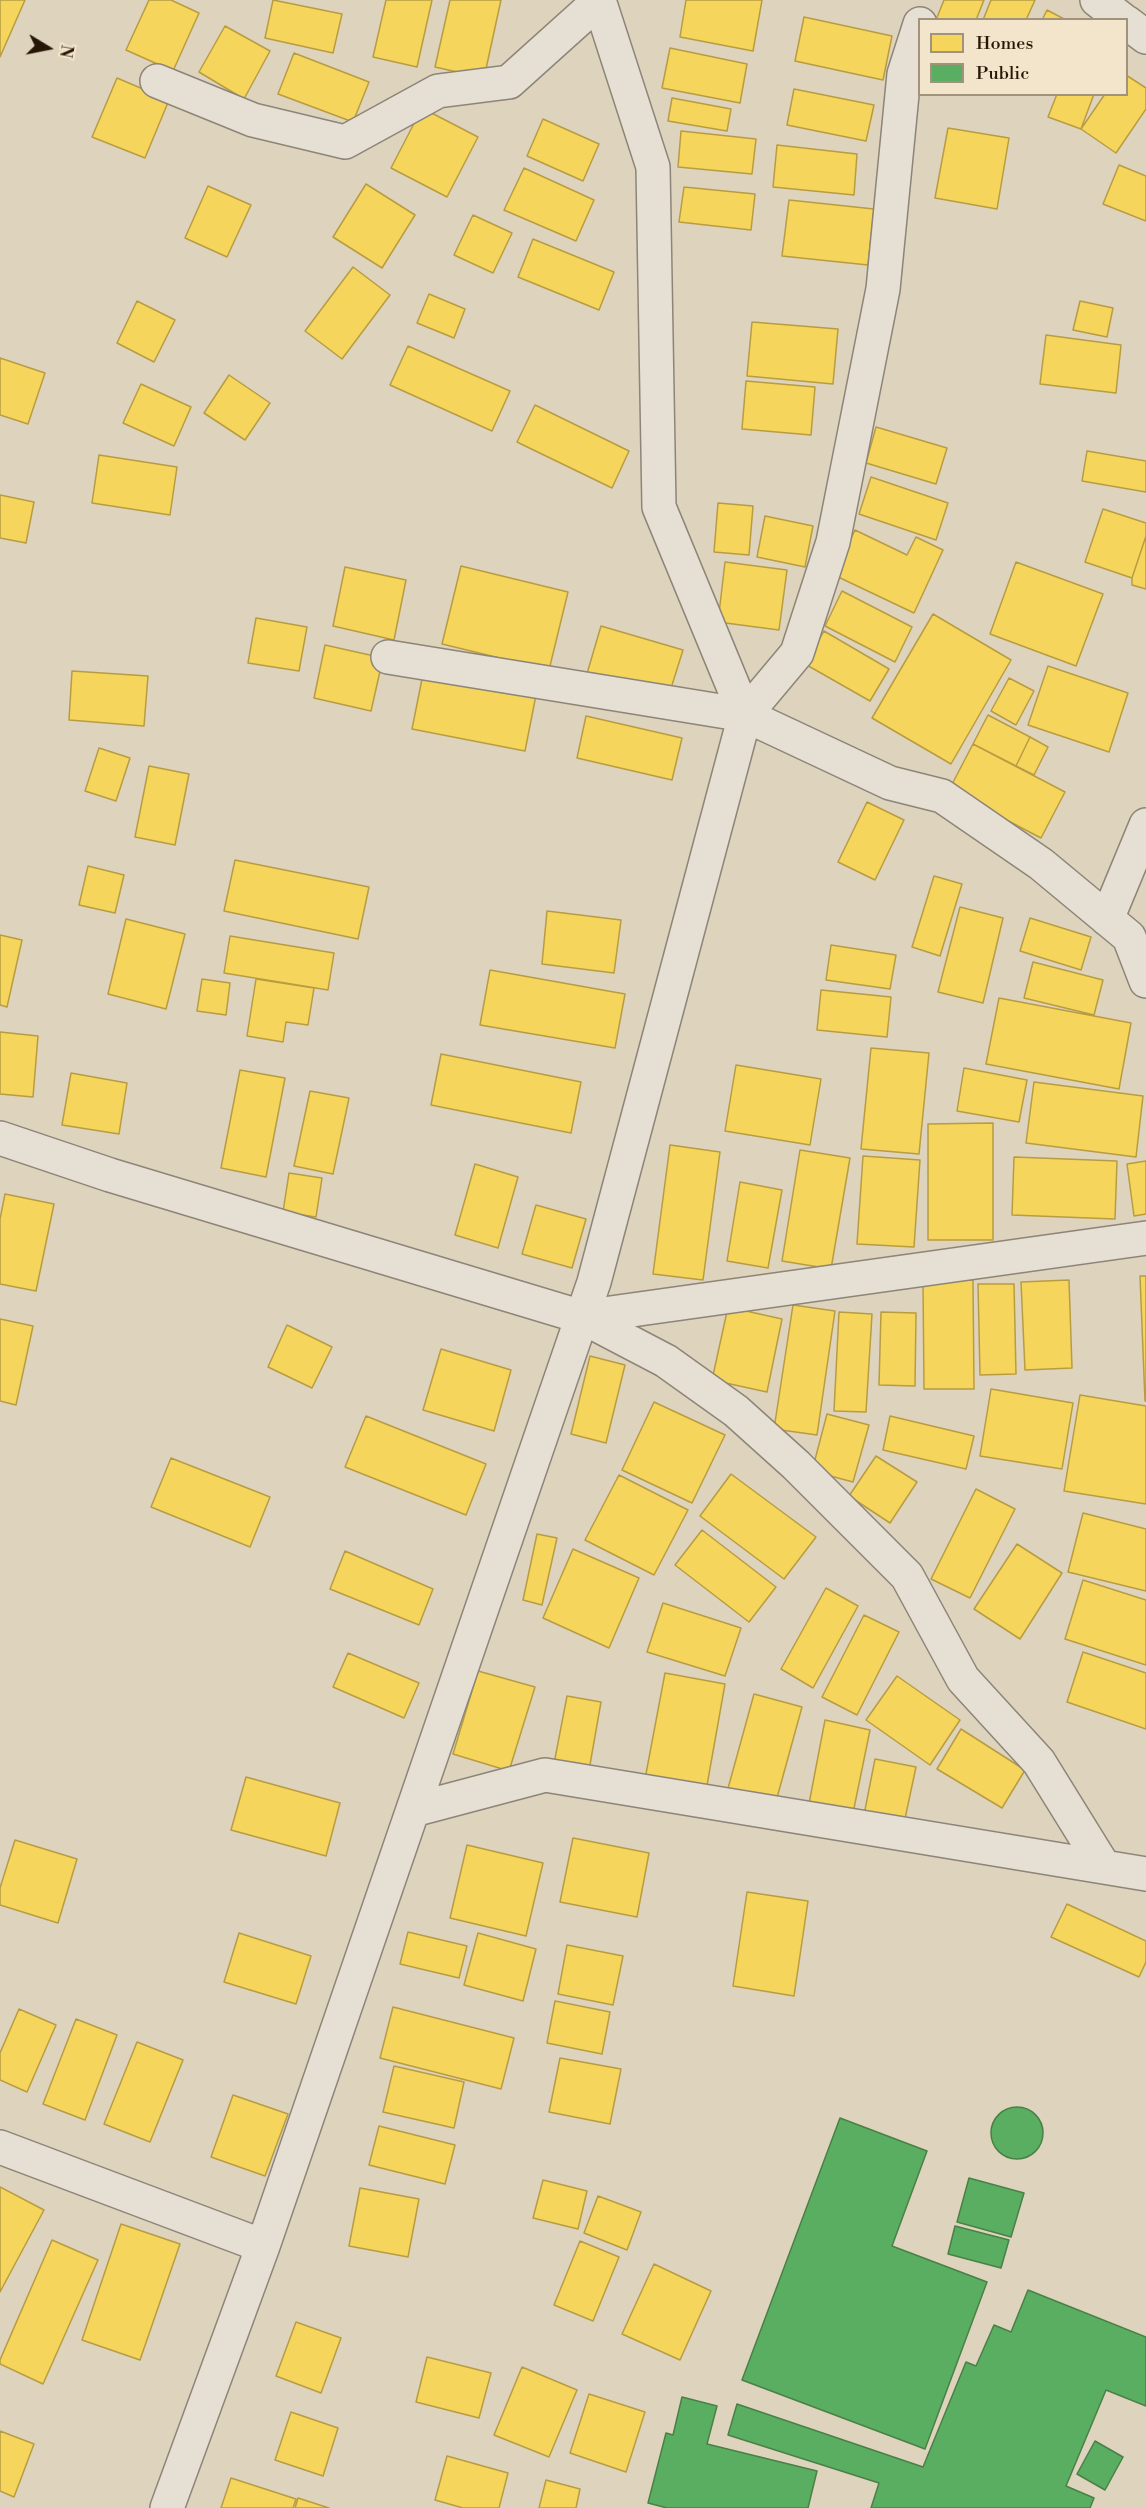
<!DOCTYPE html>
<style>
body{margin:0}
#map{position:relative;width:1146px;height:2508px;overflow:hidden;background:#ded3bd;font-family:"Libre Bodoni",serif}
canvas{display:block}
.legend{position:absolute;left:918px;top:18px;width:210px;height:78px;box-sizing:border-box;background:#f3e5cb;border:2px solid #a1927c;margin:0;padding:8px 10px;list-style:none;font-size:18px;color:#261606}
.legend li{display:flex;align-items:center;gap:12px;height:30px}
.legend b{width:30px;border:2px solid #a1927c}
.north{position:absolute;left:18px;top:18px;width:60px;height:60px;-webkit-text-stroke:4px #f3e5cb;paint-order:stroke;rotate:100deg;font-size:16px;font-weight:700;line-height:24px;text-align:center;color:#261606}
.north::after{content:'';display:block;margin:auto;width:21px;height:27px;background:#261606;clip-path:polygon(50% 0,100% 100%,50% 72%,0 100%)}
</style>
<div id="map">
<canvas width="1146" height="2508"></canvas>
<ul class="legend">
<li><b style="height:16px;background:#f6d55c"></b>Homes</li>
<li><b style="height:16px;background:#5aae61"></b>Public</li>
</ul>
<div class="north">N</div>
</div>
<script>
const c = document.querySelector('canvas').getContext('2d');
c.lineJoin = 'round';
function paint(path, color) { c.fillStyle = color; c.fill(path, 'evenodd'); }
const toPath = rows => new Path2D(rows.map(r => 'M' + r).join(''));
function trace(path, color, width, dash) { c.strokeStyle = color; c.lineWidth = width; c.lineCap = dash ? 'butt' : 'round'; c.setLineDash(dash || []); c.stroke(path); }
const homes = toPath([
 [0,0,25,0,0,57,0,0],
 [149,0,171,0,199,13,173,71,126,50,149,0],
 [273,0,342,14,333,53,265,38,273,0],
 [386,0,432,0,417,67,373,57,386,0],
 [450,0,501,0,484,78,435,67,450,0],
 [686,0,762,0,753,51,680,37,686,0],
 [944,0,984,0,976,20,936,20,944,0],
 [991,0,1035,0,1026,20,983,20,991,0],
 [1047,10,1066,20,1042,20,1047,10],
 [804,17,892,36,883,80,795,61,804,17],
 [225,26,270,51,244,99,199,72,225,26],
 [670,48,747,64,740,103,662,88,670,48],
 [294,53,369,82,353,122,278,94,294,53],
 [1126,75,1146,88,1146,109,1116,153,1081,129,1105,94,1126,94,1126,75],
 [117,78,169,100,145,158,92,137,117,78],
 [794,89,874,105,866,141,787,125,794,89],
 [1057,94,1094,94,1081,129,1048,117,1057,94],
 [672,98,731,109,727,131,668,121,672,98],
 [422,108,478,137,447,197,391,168,422,108],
 [543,119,599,144,583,181,527,156,543,119],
 [948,128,1009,138,997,209,935,198,948,128],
 [681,131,756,139,752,174,678,167,681,131],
 [777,145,857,154,854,195,773,187,777,145],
 [1119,165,1146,176,1146,221,1103,204,1119,165],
 [524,168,594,200,576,241,504,210,524,168],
 [366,184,415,215,382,268,333,237,366,184],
 [208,186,251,205,227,257,185,238,208,186],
 [684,187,755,194,751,230,679,222,684,187],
 [789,200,874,209,868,265,782,256,789,200],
 [473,215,512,233,493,273,454,255,473,215],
 [533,239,614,272,599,310,518,277,533,239],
 [353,267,390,295,342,359,305,331,353,267],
 [429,294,465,309,454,338,417,323,429,294],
 [137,301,175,320,154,362,117,343,137,301],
 [1080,301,1113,308,1107,337,1073,330,1080,301],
 [752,322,838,329,833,384,747,376,752,322],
 [1046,335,1121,345,1116,393,1040,384,1046,335],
 [408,346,510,391,492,431,390,385,408,346],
 [0,358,45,373,28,424,0,415,0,358],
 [229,375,270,403,245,440,204,413,229,375],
 [746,381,815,387,811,435,742,429,746,381],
 [141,384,191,407,174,446,123,423,141,384],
 [535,405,629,451,612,488,517,442,535,405],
 [876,427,947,448,936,484,866,463,876,427],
 [1087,451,1146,461,1146,492,1082,481,1087,451],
 [99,455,177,467,170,515,92,503,99,455],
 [871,477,948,503,936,540,859,514,871,477],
 [0,495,34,502,26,543,0,538,0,495],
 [718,503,753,506,749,555,714,552,718,503],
 [1103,509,1146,523,1146,536,1132,578,1085,562,1103,509],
 [765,516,813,526,805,567,757,557,765,516],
 [855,530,907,555,916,537,943,550,914,613,834,575,855,530],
 [1146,536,1146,589,1132,585,1132,578,1146,536],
 [725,562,787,570,779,630,718,622,725,562],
 [1016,562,1103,594,1076,666,990,634,1016,562],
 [461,566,568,592,549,670,442,644,461,566],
 [345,567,406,580,394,640,333,626,345,567],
 [842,591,912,627,895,662,825,626,842,591],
 [933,614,1011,660,951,764,872,718,933,614],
 [256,618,307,627,299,671,248,663,256,618],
 [601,626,683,650,667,701,586,677,601,626],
 [824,631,889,669,870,701,805,664,824,631],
 [325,645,383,658,371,711,314,698,325,645],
 [1048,666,1128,693,1109,752,1028,725,1048,666],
 [424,669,537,690,525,751,412,729,424,669],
 [72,671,148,676,144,726,69,720,72,671],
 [1009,678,1034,691,1016,725,991,711,1009,678],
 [988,715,1030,737,1016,766,973,744,988,715],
 [586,716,682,738,672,780,577,758,586,716],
 [1030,737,1048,747,1034,775,1016,766,1030,737],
 [973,744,1065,792,1041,838,949,790,973,744],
 [99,748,130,758,116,801,85,791,99,748],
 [149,766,189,774,175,845,135,837,149,766],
 [867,802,904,820,875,880,838,862,867,802],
 [235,860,369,887,358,939,224,911,235,860],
 [88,866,124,875,115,913,79,905,88,866],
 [934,876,962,884,940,956,912,947,934,876],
 [960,907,1003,918,983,1003,938,992,960,907],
 [547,911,621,920,614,973,542,964,547,911],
 [1030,918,1091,937,1081,970,1020,951,1030,918],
 [126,919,185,934,166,1009,108,994,126,919],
 [0,935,22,940,7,1007,0,1005,0,935],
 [230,936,334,953,328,990,224,973,230,936],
 [831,945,896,955,890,989,826,980,831,945],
 [1033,962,1103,980,1094,1015,1024,998,1033,962],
 [490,970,625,994,615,1048,480,1025,490,970],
 [202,979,230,983,226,1015,197,1011,202,979],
 [256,979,314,988,308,1025,286,1022,283,1042,247,1036,256,979],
 [821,990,891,997,887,1037,817,1030,821,990],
 [999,998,1131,1023,1119,1089,986,1064,999,998],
 [0,1032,38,1036,33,1097,0,1094,0,1032],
 [871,1048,929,1053,919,1154,861,1149,871,1048],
 [441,1054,581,1082,571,1133,431,1105,441,1054],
 [736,1065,821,1079,810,1145,725,1131,736,1065],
 [964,1068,1027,1080,1019,1122,957,1111,964,1068],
 [240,1070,285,1078,266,1177,221,1168,240,1070],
 [71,1073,127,1083,119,1134,62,1125,71,1073],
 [1034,1082,1143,1096,1136,1157,1026,1143,1034,1082],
 [310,1091,349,1098,333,1174,294,1166,310,1091],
 [993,1123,993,1240,928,1240,928,1124,993,1123],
 [670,1145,720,1152,703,1280,653,1274,670,1145],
 [800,1150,850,1158,831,1269,782,1261,800,1150],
 [863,1156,920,1160,914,1247,857,1244,863,1156],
 [1014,1157,1117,1161,1115,1219,1012,1215,1014,1157],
 [1146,1161,1146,1214,1134,1216,1127,1164,1146,1161],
 [475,1164,518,1177,498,1248,455,1235,475,1164],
 [289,1173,322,1178,316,1217,283,1212,289,1173],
 [740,1182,782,1190,768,1268,727,1261,740,1182],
 [5,1194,54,1204,36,1291,0,1284,0,1219,5,1194],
 [536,1205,586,1219,572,1268,522,1254,536,1205],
 [1140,1276,1146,1276,1146,1401,1145,1401,1140,1276],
 [973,1280,974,1389,924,1389,923,1281,973,1280],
 [1069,1280,1072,1368,1025,1370,1021,1282,1069,1280],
 [978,1284,1014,1284,1016,1374,980,1375,978,1284],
 [793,1305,835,1311,817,1435,774,1429,793,1305],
 [728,1307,782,1319,767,1392,712,1380,728,1307],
 [839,1312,872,1314,866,1412,834,1411,839,1312],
 [881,1312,916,1313,915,1386,879,1385,881,1312],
 [0,1319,33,1326,16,1405,0,1401,0,1319],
 [287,1325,332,1347,312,1388,268,1367,287,1325],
 [441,1349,511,1370,494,1431,423,1410,441,1349],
 [590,1356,625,1365,606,1443,571,1434,590,1356],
 [991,1389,1073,1403,1062,1469,980,1456,991,1389],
 [1080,1395,1146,1406,1146,1504,1064,1491,1080,1395],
 [654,1402,725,1435,692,1503,622,1470,654,1402],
 [827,1414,869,1425,853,1482,812,1471,827,1414],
 [366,1416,486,1464,466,1515,345,1467,366,1416],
 [890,1416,974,1436,966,1469,883,1450,890,1416],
 [876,1456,917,1482,890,1523,849,1496,876,1456],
 [171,1458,270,1497,250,1547,151,1507,171,1458],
 [731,1474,816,1537,784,1579,700,1516,731,1474],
 [619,1475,688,1510,654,1575,585,1540,619,1475],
 [976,1489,1015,1509,970,1598,931,1579,976,1489],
 [1083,1513,1146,1529,1146,1591,1068,1572,1083,1513],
 [702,1530,776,1587,749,1622,675,1565,702,1530],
 [537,1534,557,1538,542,1605,523,1600,537,1534],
 [1017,1544,1062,1573,1020,1639,974,1609,1017,1544],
 [573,1549,639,1578,609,1648,543,1618,573,1549],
 [345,1551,433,1589,419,1625,330,1589,345,1551],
 [1083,1580,1146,1600,1146,1665,1065,1639,1083,1580],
 [826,1588,858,1606,813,1688,781,1669,826,1588],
 [663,1603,741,1628,725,1676,647,1652,663,1603],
 [864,1615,899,1632,857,1715,822,1697,864,1615],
 [1083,1652,1146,1673,1146,1729,1067,1702,1083,1652],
 [348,1653,419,1683,404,1718,333,1687,348,1653],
 [478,1671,535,1687,509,1771,453,1754,478,1671],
 [665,1673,725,1684,706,1791,645,1779,665,1673],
 [897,1676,960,1720,930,1765,866,1720,897,1676],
 [754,1694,802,1707,775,1805,727,1792,754,1694],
 [567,1696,601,1702,588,1776,553,1769,567,1696],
 [825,1720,870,1730,852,1818,808,1809,825,1720],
 [961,1729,1025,1770,1002,1808,937,1769,961,1729],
 [875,1759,916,1767,903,1828,863,1820,875,1759],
 [246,1777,340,1803,326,1856,231,1830,246,1777],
 [573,1838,649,1853,637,1917,560,1902,573,1838],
 [15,1840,77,1859,58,1923,0,1905,0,1888,15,1840],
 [467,1845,543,1863,526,1936,450,1918,467,1845],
 [747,1892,808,1901,794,1996,733,1986,747,1892],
 [1067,1904,1146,1941,1146,1962,1139,1977,1051,1937,1067,1904],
 [408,1932,467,1946,459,1978,400,1964,408,1932],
 [239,1933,311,1956,296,2004,224,1982,239,1933],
 [478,1933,536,1949,523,2001,464,1985,478,1933],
 [567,1945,623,1956,613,2005,558,1994,567,1945],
 [555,2001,610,2012,602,2054,547,2043,555,2001],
 [393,2007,514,2038,501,2089,380,2058,393,2007],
 [19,2009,56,2025,27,2092,0,2080,0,2053,19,2009],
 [76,2019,117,2035,85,2120,43,2104,76,2019],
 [137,2042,183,2060,150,2142,104,2124,137,2042],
 [560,2058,621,2069,610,2124,549,2112,560,2058],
 [394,2066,464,2082,454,2128,383,2112,394,2066],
 [233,2095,288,2114,265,2176,211,2157,233,2095],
 [379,2126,455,2145,445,2184,369,2165,379,2126],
 [543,2180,587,2191,578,2229,533,2218,543,2180],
 [0,2187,44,2210,0,2292,0,2187],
 [360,2188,419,2199,408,2257,349,2246,360,2188],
 [598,2196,641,2212,627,2250,584,2233,598,2196],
 [121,2224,180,2244,140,2360,82,2340,121,2224],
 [52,2240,98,2260,43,2384,0,2364,0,2360,52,2240],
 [580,2241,619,2257,593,2321,554,2305,580,2241],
 [654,2264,711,2291,680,2360,622,2334,654,2264],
 [296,2322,341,2338,321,2393,276,2376,296,2322],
 [427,2357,491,2373,479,2418,416,2402,427,2357],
 [522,2367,577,2390,549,2457,494,2435,522,2367],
 [589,2394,645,2412,626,2472,570,2453,589,2394],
 [291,2412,338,2428,323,2476,275,2460,291,2412],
 [0,2431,34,2444,14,2497,0,2491,0,2431],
 [447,2456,508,2473,499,2508,463,2508,435,2500,447,2456],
 [231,2478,296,2499,293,2508,221,2508,231,2478],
 [546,2480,580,2489,576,2508,539,2508,546,2480],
 [298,2498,329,2508,295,2508,298,2498]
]);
paint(homes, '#f6d55c');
trace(homes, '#b89c42', 1.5);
const public = toPath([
 '991 2133a26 26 0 1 1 52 0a26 26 0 1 1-52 0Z',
 [840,2118,927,2151,892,2246,987,2282,925,2449,742,2380,840,2118],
 [969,2178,1024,2193,1011,2237,957,2222,969,2178],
 [955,2226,1009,2240,1001,2268,948,2254,955,2226],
 [1028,2290,1146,2337,1146,2406,1106,2390,1066,2486,1094,2498,1090,2508,871,2508,879,2483,728,2435,737,2404,923,2467,966,2362,976,2366,994,2325,1011,2332,1028,2290],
 [682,2397,717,2406,707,2444,817,2471,808,2508,667,2508,648,2503,666,2433,673,2435,682,2397],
 [1095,2441,1123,2457,1105,2490,1077,2474,1095,2441]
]);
paint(public, '#5aae61');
trace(public, '#4a8046', 1.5);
const minor = toPath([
 [1097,0,1123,20],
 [1126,22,1146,37],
 [157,81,253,120,345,142,438,91,509,82,599,1],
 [388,657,745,715,890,783,942,796,1041,864,1129,937,1146,981],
 [745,715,797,653,833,542,883,289,904,74,920,24],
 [1107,919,1146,825],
 [0,1138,110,1175,582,1317,1146,1238],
 [582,1317,666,1361,736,1411,796,1465,907,1576,963,1679,1039,1762,1104,1867],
 [413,1810,545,1775,1146,1874],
 [0,2147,263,2246],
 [167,2508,263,2246,594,1282,745,715,659,507,653,167,599,0]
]);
trace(minor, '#8d8577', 36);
trace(minor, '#e5dfd4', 33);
</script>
